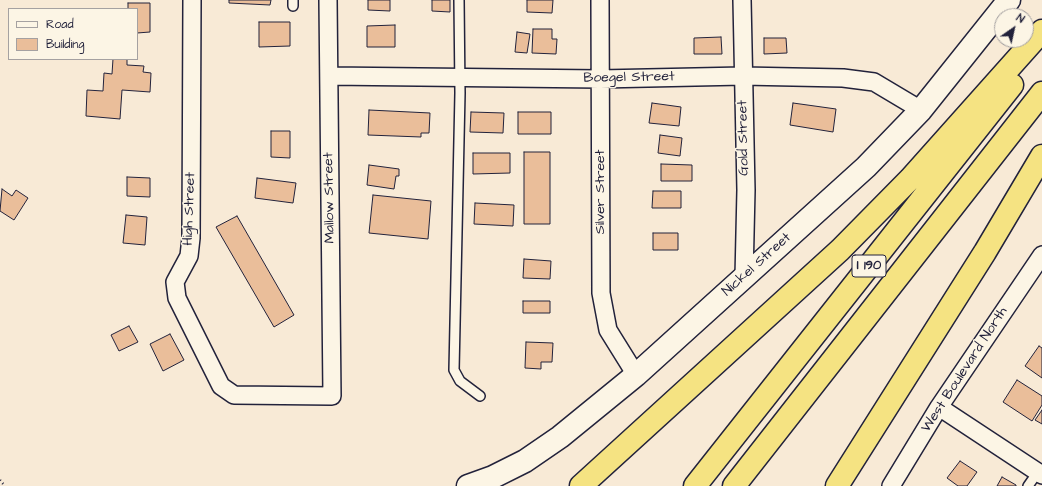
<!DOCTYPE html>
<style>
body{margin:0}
#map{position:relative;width:1042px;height:486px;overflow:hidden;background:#f8ead6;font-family:"Architects Daughter",sans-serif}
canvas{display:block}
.legend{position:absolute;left:8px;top:8px;width:130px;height:52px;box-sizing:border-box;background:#fcf5e5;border:1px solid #a5a1a1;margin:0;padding:5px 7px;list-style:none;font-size:12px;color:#22223b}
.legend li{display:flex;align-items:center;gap:8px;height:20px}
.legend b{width:20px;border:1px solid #a5a1a1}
.north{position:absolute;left:994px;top:8px;width:40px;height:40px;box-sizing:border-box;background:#fcf5e5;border:1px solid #a5a1a1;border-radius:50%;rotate:34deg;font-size:11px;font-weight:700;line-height:16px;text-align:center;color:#22223b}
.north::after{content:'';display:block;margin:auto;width:14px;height:18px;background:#22223b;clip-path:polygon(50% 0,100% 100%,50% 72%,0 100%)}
</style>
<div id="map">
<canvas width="1042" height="486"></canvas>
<ul class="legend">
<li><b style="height:5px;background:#fcf5e5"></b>Road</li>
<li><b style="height:11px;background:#eabe9a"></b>Building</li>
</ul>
<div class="north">N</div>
</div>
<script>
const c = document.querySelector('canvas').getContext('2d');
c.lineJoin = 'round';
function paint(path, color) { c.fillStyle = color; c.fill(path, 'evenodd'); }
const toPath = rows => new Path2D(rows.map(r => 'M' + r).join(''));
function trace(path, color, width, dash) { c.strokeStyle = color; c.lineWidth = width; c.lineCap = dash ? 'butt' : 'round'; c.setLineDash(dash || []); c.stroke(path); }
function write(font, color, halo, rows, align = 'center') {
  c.font = font + ' "Architects Daughter",sans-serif'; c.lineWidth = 3; c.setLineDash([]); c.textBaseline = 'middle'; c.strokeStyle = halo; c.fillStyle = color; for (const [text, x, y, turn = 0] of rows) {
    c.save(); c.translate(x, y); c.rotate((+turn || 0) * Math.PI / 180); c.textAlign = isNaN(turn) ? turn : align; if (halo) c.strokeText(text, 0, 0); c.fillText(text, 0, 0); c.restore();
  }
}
const building = toPath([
 [229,0,271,0,270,5,229,3,229,0],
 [368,0,390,0,390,11,368,10,368,0],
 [432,0,450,0,450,12,432,11,432,0],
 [527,0,553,0,552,13,527,12,527,0],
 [128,3,150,3,150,32,137,33,137,9,128,9,128,3],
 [259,22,290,22,290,46,259,47,259,22],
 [395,25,395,47,367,47,367,26,395,25],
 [533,29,552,29,552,39,557,39,556,54,532,53,533,29],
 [517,32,530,34,527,53,515,52,517,32],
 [721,37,722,54,694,54,694,38,721,37],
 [764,38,786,38,787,53,764,54,764,38],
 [113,59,127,59,127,65,144,66,143,72,151,73,150,92,122,90,120,119,86,116,87,90,103,91,104,73,112,74,113,59],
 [652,103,681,107,679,126,649,123,652,103],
 [793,103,836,109,833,132,790,125,793,103],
 [369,110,430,113,429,133,421,133,421,137,368,135,369,110],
 [471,112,504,113,503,133,470,132,471,112],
 [518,112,551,112,551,134,518,134,518,112],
 [271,131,290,131,290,158,271,157,271,131],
 [660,135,682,138,680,156,658,153,660,135],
 [524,152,550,152,550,224,524,224,524,152],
 [473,153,510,153,510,173,473,174,473,153],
 [661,164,692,165,692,181,661,181,661,164],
 [369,165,399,169,399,176,396,176,394,189,367,185,369,165],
 [127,177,150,178,150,197,127,196,127,177],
 [257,178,296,183,293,203,255,198,257,178],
 [2,189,12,196,16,190,28,198,14,220,0,211,2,189],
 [653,191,681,191,681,208,652,208,653,191],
 [373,195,431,201,428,239,369,233,373,195],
 [475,203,514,205,513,226,474,224,475,203],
 [126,215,147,217,145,245,123,243,126,215],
 [237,216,294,315,274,327,216,227,237,216],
 [653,233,678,233,678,250,653,250,653,233],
 [524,259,551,261,550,279,523,278,524,259],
 [523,301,550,301,550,313,523,313,523,301],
 [129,326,138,342,119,351,111,335,129,326],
 [170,334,184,360,163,371,150,344,170,334],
 [526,342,553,343,552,362,541,362,541,369,525,368,526,342],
 [1039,346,1042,348,1042,378,1025,366,1039,346],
 [1017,380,1042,396,1042,405,1032,421,1003,402,1017,380],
 [1042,410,1042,424,1035,420,1042,410],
 [960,461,977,472,967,486,958,486,947,478,960,461],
 [1002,477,1016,485,1016,486,997,486,1002,477]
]);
paint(building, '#eabe9a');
trace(building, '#22223b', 1);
const service = toPath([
 [459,0,460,93,454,370,460,381,480,396],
 [293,6,293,0],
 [1028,486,1040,469]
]);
const minor = toPath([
 [192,0,191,238,189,256,175,282,177,298,221,386,234,395,332,396,328,0],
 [600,0,601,293,608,330,636,375],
 [742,0,746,190,744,277],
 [329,76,600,79,743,76,843,78,874,82,921,110],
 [939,407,1042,475],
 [891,486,939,407,1042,255]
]);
const secondary = toPath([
 [468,486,493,477,525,461,560,437,636,375,866,167,921,110,1009,0]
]);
const motorway = toPath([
 [581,486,840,250,910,179,1042,31],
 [695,486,1012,85],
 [734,486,1042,93],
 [837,486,985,252,1042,156]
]);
trace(service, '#22223b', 12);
trace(minor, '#22223b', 20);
trace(secondary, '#22223b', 25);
trace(motorway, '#22223b', 25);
trace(toPath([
 [0,480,4,485]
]), '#22223b', 2.5, [1, 3]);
trace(service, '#fcf5e5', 9);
trace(minor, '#fcf5e5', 17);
trace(secondary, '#fcf5e5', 22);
trace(motorway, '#f5e382', 22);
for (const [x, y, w] of [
 [869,266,34]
]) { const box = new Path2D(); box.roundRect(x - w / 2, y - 11, w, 22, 3); c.fillStyle = '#fcf5e5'; c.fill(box); trace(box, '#22223b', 1); }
write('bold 13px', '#22223b', null, [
 ["I 190",869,266]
]);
write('14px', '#22223b', '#fcf5e5', [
 ["Boegel Street",629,78,-1],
 ["Gold Street",744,138,-91],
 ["Silver Street",601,192,-90],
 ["Mallow Street",330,198,-91],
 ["High Street",190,209,-88],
 ["Nickel Street",757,265,-42],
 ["West Boulevard North",965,370,-57]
]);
</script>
